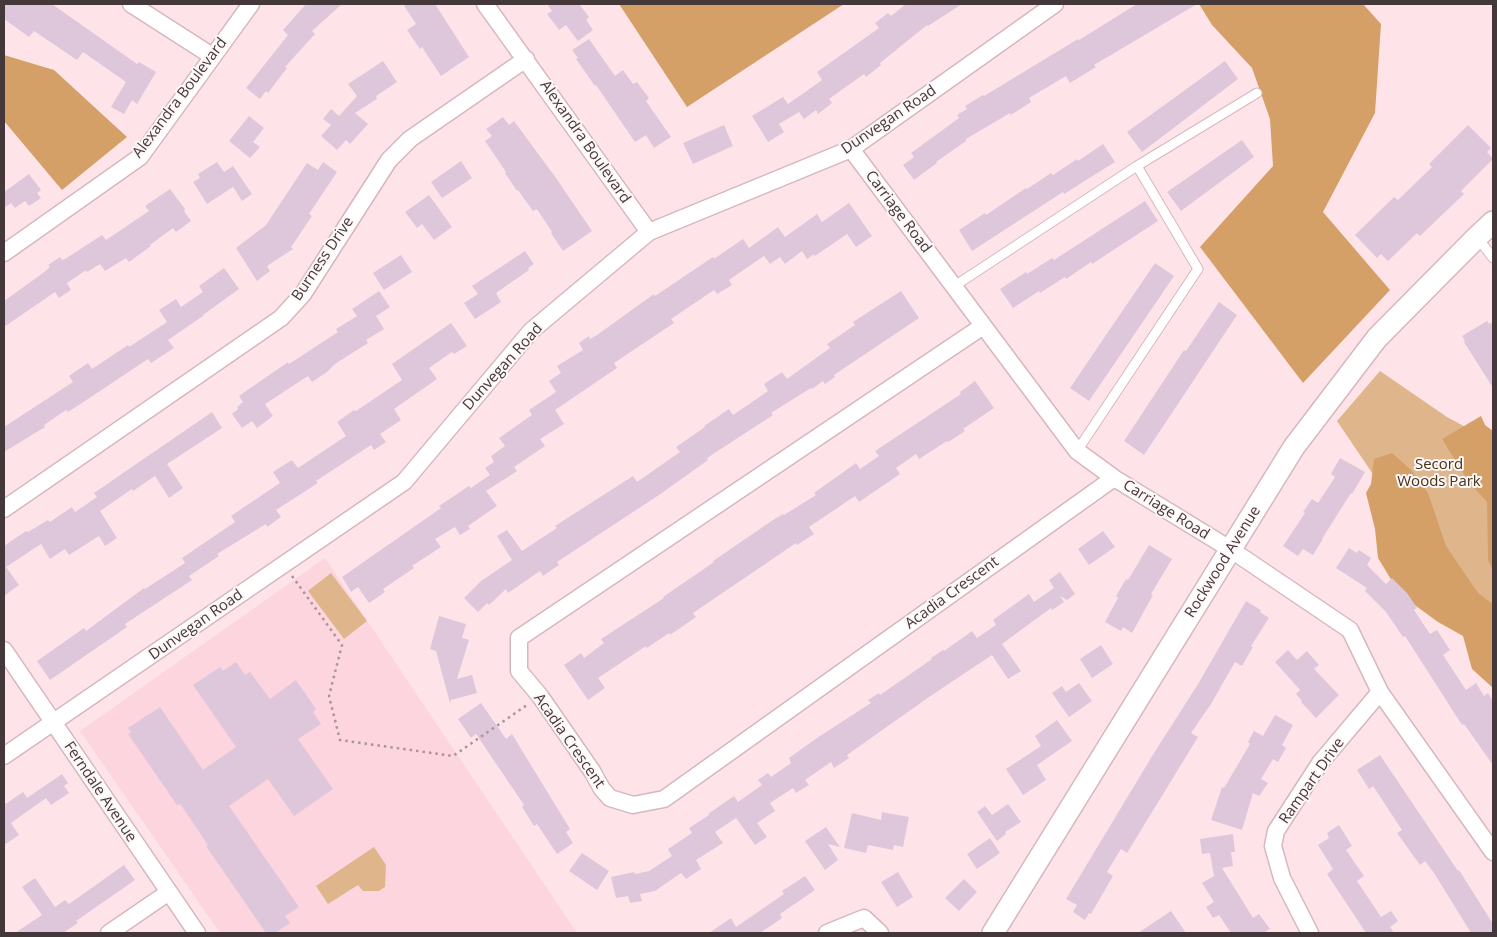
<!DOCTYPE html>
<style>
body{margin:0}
#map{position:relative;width:1497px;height:937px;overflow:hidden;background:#fee4e9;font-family:"Open Sans",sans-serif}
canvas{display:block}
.frame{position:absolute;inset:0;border:5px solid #45383b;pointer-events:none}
</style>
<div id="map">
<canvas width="1497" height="937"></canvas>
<div class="frame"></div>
</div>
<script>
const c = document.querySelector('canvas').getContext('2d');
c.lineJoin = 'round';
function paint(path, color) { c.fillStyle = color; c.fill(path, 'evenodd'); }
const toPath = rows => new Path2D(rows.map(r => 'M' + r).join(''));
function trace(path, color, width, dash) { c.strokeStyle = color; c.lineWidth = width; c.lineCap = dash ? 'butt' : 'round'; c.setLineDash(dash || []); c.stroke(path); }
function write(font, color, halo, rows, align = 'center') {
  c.font = font + ' "Open Sans",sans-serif'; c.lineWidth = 4; c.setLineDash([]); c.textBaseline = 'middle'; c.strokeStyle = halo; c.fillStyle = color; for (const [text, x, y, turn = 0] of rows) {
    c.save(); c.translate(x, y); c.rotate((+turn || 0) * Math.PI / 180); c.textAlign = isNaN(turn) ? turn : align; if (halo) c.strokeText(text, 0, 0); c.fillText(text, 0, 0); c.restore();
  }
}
paint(toPath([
 [325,558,577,933,220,933,80,731]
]), '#fdd5de');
paint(toPath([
 [1380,371,1447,417,1493,442,1493,652,1337,421],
 [331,573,367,621,344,639,308,591],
 [374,847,386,865,385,887,379,891,363,891,358,885,328,904,316,886]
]), '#dfb68b');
paint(toPath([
 [619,4,844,4,687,107],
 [1199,4,1363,4,1381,24,1375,113,1323,212,1390,290,1303,383,1200,247,1273,166,1270,119,1252,68,1212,25],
 [4,55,54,70,127,137,62,190,4,121],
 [1481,416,1485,425,1493,431,1493,570,1488,560,1487,502,1468,481,1442,439],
 [1392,453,1411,470,1428,493,1446,546,1478,593,1493,604,1493,688,1472,669,1463,636,1438,622,1416,606,1395,586,1378,558,1375,529,1366,493,1371,484,1374,459]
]), '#d5a067');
paint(toPath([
 [4,4,52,4,137,64,139,62,156,72,137,104,132,100,124,114,111,107,126,82,83,52,77,60,34,31,29,37,4,19],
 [306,4,342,4,312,31,315,34,285,67,287,68,268,93,266,91,260,99,246,88,288,35,283,30],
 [403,4,435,4,469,57,441,76,422,47,420,49,407,30,416,24],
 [547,4,579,4,589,17,586,20,593,30,578,41,566,25,559,30,547,14,552,11],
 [906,4,962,4,928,26,927,25,880,63,881,65,866,77,864,74,829,99,832,103,818,114,816,110,804,119,799,112,779,124,784,132,768,142,752,116,783,97,788,104,822,80,817,72,879,28,875,23,888,13,891,16],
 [1137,4,1197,4,1094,65,1096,67,1070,83,1066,76,1029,98,1031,102,1011,115,1010,113,966,139,966,141,936,162,937,163,914,180,903,165,914,157,911,153,959,118,957,115,967,109,965,106,983,95,984,96,1078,39,1079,40],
 [589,39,615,76,623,70,633,84,637,82,649,98,646,101,671,137,654,148,646,135,635,142,596,85,595,86,576,59,578,58,572,50],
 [383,61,397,82,376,96,377,99,355,113,368,124,350,144,346,140,337,150,321,136,331,125,323,119,331,109,339,116,357,96,348,84],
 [1225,61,1238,79,1142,152,1127,132],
 [249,116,264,128,253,142,260,147,250,158,229,141],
 [503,117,509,125,514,121,556,178,592,231,563,251,551,233,552,232,537,209,533,211,518,190,517,191,505,173,506,172,485,141,492,136,486,129],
 [724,125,733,146,693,164,683,143],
 [1468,125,1491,148,1487,152,1493,159,1461,191,1464,194,1420,236,1417,233,1388,261,1381,254,1377,258,1355,235,1394,197,1398,200,1432,167,1429,164],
 [1242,140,1254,157,1181,211,1167,192],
 [1103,144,1115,162,1064,194,1063,192,972,251,959,230,985,213,986,215,1026,188,1027,189,1051,173,1053,175,1077,159,1078,161],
 [461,161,472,178,442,198,431,182],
 [217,162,224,172,233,166,252,194,242,201,233,187,207,204,193,182,200,178,198,174],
 [323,162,337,172,309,214,312,216,291,247,293,249,267,266,270,271,257,281,236,248,266,225,307,163,318,170],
 [29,174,41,190,37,193,41,198,29,206,25,201,15,208,11,203,4,208,4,192],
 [170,189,185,209,184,211,191,221,176,232,173,228,150,245,151,246,129,262,126,258,105,271,100,264,87,272,86,270,67,283,71,290,59,298,55,292,4,327,4,301,43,273,50,267,48,265,60,257,62,260,65,259,102,235,106,240,149,211,145,206],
 [429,195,452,227,434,240,422,224,417,228,405,212],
 [1145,201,1158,221,1092,264,1091,262,1066,279,1065,277,1040,293,1039,291,1013,308,1000,289,1026,272,1027,274,1052,258,1054,260],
 [849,203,872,236,856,247,847,234,815,256,814,254,807,259,802,251,785,264,780,257,770,264,764,256,729,280,732,285,717,294,714,290,671,319,674,323,614,363,617,368,555,410,564,424,540,439,545,446,514,467,517,471,486,491,497,506,468,526,470,529,460,535,455,527,435,539,441,547,412,566,414,568,383,589,385,592,369,603,358,587,351,592,342,577,441,508,439,506,469,486,471,488,490,475,485,468,494,462,491,456,505,446,499,438,532,415,529,410,556,392,549,381,561,373,557,366,583,350,579,343,589,336,590,339,597,335,654,294,655,296,713,257,714,259,743,239,749,248,778,227,785,237,817,214,822,222],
 [525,251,534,264,528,268,529,270,496,293,501,302,475,319,464,303,478,294,472,286],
 [401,255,412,272,384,290,373,273],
 [1155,263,1174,276,1089,401,1070,388],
 [224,268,239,289,203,315,203,316,168,340,174,348,151,363,148,359,85,401,68,412,66,410,44,425,45,427,4,452,4,427,73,382,69,376,88,363,92,369,128,345,129,347,167,322,159,310,176,299,181,307,203,292,199,286],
 [379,291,390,307,376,316,384,329,366,340,368,343,335,364,327,372,312,382,308,376,265,404,273,416,257,428,252,421,242,428,232,414,238,409,237,407,243,402,239,396,288,362,289,364,338,332,336,329,357,316,352,309],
 [901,291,919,318,834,375,835,377,825,384,823,381,812,389,811,388,771,413,773,415,707,458,708,460,662,493,557,562,559,565,543,576,540,571,508,593,506,589,489,605,487,603,478,612,464,598,481,581,512,560,497,536,507,530,522,551,557,528,555,526,633,476,637,482,680,452,676,447,705,427,704,426,729,409,733,415,768,391,764,384,782,372,787,379,830,348,827,344,855,325,853,322],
 [1219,302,1237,315,1144,455,1124,441,1184,350,1186,351],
 [1487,321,1489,324,1493,322,1493,388,1464,342,1465,341,1462,336],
 [451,323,467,346,454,354,452,352,429,368,437,379,394,409,401,420,380,434,386,442,374,450,371,445,316,481,318,483,276,510,281,517,267,527,266,524,217,554,219,556,189,576,192,580,125,624,127,627,50,680,37,661,84,628,86,631,144,588,145,589,185,563,182,558,235,522,231,516,280,483,273,472,292,460,298,468,346,436,337,422,354,410,356,411,402,380,392,364],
 [975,381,994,408,963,429,965,431,948,442,947,441,919,459,916,454,896,468,900,474,859,502,855,496,809,527,814,534,797,545,796,543,693,613,696,617,670,635,669,633,647,648,646,646,598,678,605,688,588,700,564,665,581,653,584,658,604,643,601,639,664,598,663,597,714,562,713,561,773,520,783,514,784,515,816,495,814,493,856,463,860,469,879,456,875,451,961,394,960,392],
 [212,412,222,428,167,464,183,488,169,498,155,476,133,491,132,489,100,511,117,538,105,546,99,536,69,555,65,549,50,559,41,544,6,567,19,585,4,596,4,546,26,531,28,532,48,520,50,522,72,507,75,512,97,497,94,493],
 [1340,458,1365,472,1352,494,1351,493,1322,539,1323,539,1313,555,1303,549,1298,556,1283,546,1305,513,1303,512,1312,499,1318,503,1335,477,1331,474],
 [1103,531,1115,547,1089,565,1078,549],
 [1149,545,1172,559,1151,594,1153,595,1132,633,1123,627,1121,631,1105,622,1118,598,1116,596,1126,579,1128,580],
 [1349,548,1357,553,1359,550,1371,558,1367,565,1386,584,1392,578,1407,593,1417,608,1414,610,1430,634,1437,630,1450,650,1443,655,1466,690,1476,683,1484,696,1488,693,1493,701,1493,765,1464,724,1462,725,1405,636,1403,637,1386,612,1365,591,1367,588,1336,568],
 [1060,572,1075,594,1067,600,1060,596,1064,602,1052,610,1051,608,1002,644,1021,671,1008,679,992,655,932,695,847,755,849,758,834,768,831,762,805,780,809,785,796,793,793,788,770,803,775,811,757,823,767,837,755,845,736,818,715,832,723,843,696,860,701,869,686,879,681,873,655,891,640,894,642,901,630,903,628,896,616,898,611,877,634,872,635,874,649,871,672,856,668,849,692,833,689,828,709,815,708,814,734,796,738,802,762,785,758,780,768,773,771,777,791,763,789,758,817,738,871,703,868,700,879,693,880,695,932,659,931,658,943,650,944,651,972,631,977,638,996,625,993,620,1029,594,1034,602,1054,588,1049,580],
 [1246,601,1261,610,1260,612,1269,618,1251,646,1253,647,1242,666,1235,662,1211,704,1191,733,1198,737,1127,853,1121,849,1107,872,1113,876,1091,914,1089,913,1085,920,1073,912,1077,905,1066,899,1154,753,1198,684],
 [439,616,466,624,462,638,469,640,457,679,472,675,477,693,451,700,450,703,436,651,430,649],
 [1101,645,1113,664,1092,678,1080,659],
 [1288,650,1297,660,1307,651,1319,665,1314,669,1339,695,1316,718,1301,702,1302,701,1296,694,1300,690,1275,662],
 [236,662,245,675,250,672,270,699,296,680,316,709,313,712,321,724,298,739,333,789,294,816,268,779,229,806,299,907,285,916,290,923,275,933,266,933,206,846,208,845,185,811,180,804,177,805,128,734,131,732,128,728,160,707,203,770,236,747,193,685,220,667,223,671],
 [1079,683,1092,701,1069,717,1052,693,1062,686,1066,692],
 [481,703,506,739,512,734,570,829,566,832,573,843,557,854,537,824,534,826,522,807,524,805,476,734,471,738,458,719],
 [1275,715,1293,725,1282,745,1286,748,1278,762,1273,759,1261,779,1268,783,1259,796,1253,793,1242,830,1211,820,1222,787,1224,788,1250,744,1248,742,1254,731,1263,736],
 [1057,720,1072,741,1037,765,1046,780,1023,795,1006,769,1041,746,1035,736],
 [1380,755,1458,871,1459,870,1493,924,1493,933,1471,933,1434,873,1425,861,1420,865,1397,833,1402,830,1373,786,1369,789,1357,770],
 [62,774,68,783,64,786,69,793,51,805,46,798,11,823,19,835,4,845,4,805,23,792,27,798],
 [1008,804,1021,822,1005,832,1006,834,997,841,977,812,985,806,992,815],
 [882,812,909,817,903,847,894,845,893,850,868,845,866,853,844,848,852,813,881,820],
 [1339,825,1352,846,1346,850,1364,876,1357,881,1381,917,1391,911,1398,921,1390,927,1394,933,1366,933,1327,874,1333,869,1318,845,1329,838,1327,833],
 [826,827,840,847,828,844,838,860,825,870,805,841],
 [1233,834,1235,852,1231,852,1233,866,1222,868,1253,918,1259,914,1270,929,1263,933,1231,933,1219,915,1213,918,1206,907,1214,902,1202,883,1214,876,1210,853,1202,854,1200,839],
 [990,838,1000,853,977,869,967,854],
 [582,853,609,871,597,890,569,871],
 [124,865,135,880,76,921,78,923,63,933,15,933,42,915,22,887,35,878,55,907,65,900,69,904],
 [898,872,913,897,897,907,881,882],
 [805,876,815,890,780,914,782,918,760,933,709,933,731,918,736,927,784,894,782,891],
 [964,879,977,892,959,911,945,898],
 [1171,911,1186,933,1138,933]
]), '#dec7db');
const service = toPath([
 [1477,237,1493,258],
 [953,287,1137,166,1257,93],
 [1077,451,1198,269,1137,166]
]);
const minor = toPath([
 [131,4,212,56],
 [485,4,649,232],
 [851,149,1077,451,1114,478,1230,549,1350,630,1380,692,1493,852],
 [4,253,140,157,251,4],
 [983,326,519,638,519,671,540,696,592,771,602,789,610,798,633,805,664,799,1114,478],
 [4,509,281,318,303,294,389,160,410,139,526,59],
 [4,650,197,933],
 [4,756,404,482,531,331,649,232,851,149,1055,4],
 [109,933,169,892],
 [827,933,864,918,880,933],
 [1310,933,1282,878,1273,846,1276,831,1320,763,1380,692]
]);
const tertiary = toPath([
 [993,933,1294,447,1377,338,1477,237,1493,222]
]);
trace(service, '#d6b7be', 11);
trace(minor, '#d6b7be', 19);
trace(tertiary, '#d6b7be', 24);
trace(toPath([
 [292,576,342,645,329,696,340,740,453,756,527,705]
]), '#a99599', 2.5, [2.5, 4]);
trace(service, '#fff', 9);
trace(minor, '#fff', 16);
trace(tertiary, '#fff', 21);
write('15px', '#45383b', '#fdf7f8', [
 ["Alexandra Boulevard",180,98,-53],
 ["Dunvegan Road",889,120,-34],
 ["Alexandra Boulevard",585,142,55],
 ["Carriage Road",898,212,53],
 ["Burness Drive",323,259,-56],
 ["Dunvegan Road",503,367,-48],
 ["Carriage Road",1166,510,32],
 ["Rockwood Avenue",1223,562,-58],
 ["Acadia Crescent",952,593,-36],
 ["Dunvegan Road",196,625,-35],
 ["Acadia Crescent",569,741,55],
 ["Rampart Drive",1312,781,-55],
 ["Ferndale Avenue",100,792,56]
]);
write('15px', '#463016', '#fdf7f8', [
 ["Secord",1439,465],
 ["Woods Park",1439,482]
]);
</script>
